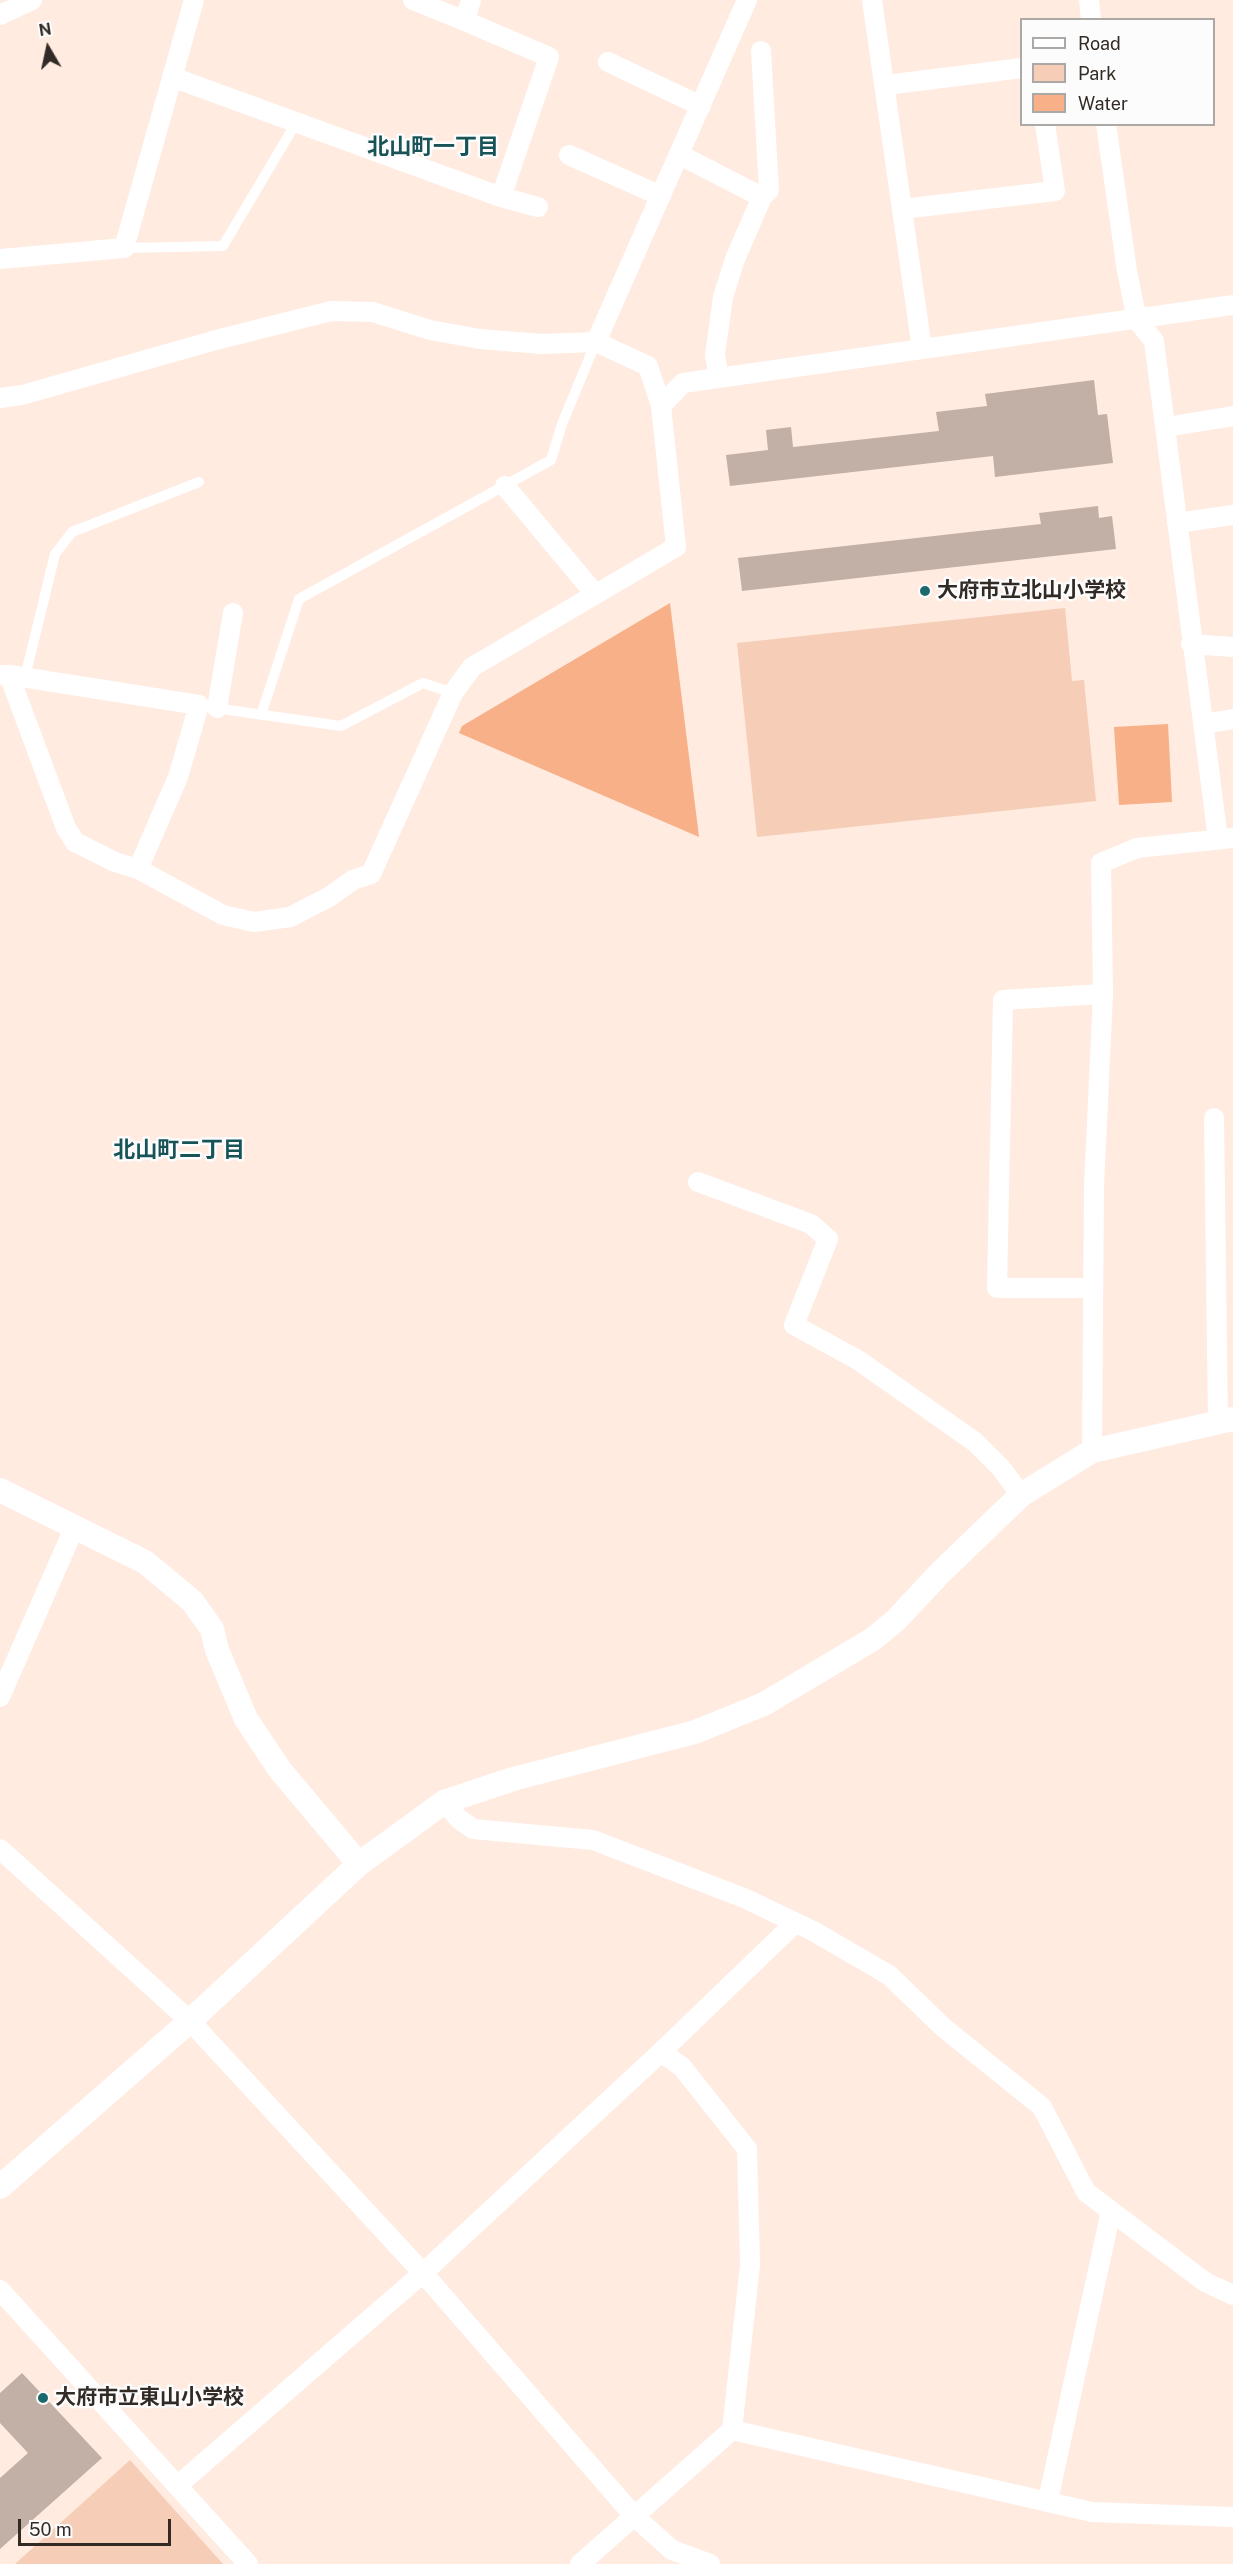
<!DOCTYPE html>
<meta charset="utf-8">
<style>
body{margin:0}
#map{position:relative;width:1233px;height:2564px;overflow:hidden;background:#ffebe0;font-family:"Public Sans",sans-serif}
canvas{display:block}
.legend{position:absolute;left:1020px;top:18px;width:195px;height:108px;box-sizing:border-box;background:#fcfcfc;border:2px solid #aba8a6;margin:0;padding:8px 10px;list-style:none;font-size:18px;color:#312a25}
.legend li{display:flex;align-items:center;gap:12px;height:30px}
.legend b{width:30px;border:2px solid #aba8a6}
.north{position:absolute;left:18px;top:18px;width:60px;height:60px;-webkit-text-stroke:4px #fcfcfc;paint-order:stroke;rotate:351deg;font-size:16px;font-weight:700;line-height:24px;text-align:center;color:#312a25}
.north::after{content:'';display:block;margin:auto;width:21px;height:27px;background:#312a25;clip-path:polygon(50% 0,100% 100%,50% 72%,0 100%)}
.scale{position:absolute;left:18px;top:2519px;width:153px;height:27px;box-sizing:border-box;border:3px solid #312a25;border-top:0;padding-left:8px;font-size:18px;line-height:21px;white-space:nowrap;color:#312a25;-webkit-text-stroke:4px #fcfcfc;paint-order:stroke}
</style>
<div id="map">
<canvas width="1233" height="2564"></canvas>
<ul class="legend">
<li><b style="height:8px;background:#fff"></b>Road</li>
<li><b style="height:16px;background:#f6cdb6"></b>Park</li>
<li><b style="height:16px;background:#f7b087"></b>Water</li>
</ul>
<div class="north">N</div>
<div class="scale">50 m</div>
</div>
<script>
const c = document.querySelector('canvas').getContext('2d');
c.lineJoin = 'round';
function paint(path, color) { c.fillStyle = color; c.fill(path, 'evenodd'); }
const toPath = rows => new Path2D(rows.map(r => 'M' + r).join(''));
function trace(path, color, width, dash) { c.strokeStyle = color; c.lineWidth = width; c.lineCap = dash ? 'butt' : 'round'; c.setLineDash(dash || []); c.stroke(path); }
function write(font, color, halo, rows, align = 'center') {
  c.font = font + ' "Public Sans","Noto Sans JP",sans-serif'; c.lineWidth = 5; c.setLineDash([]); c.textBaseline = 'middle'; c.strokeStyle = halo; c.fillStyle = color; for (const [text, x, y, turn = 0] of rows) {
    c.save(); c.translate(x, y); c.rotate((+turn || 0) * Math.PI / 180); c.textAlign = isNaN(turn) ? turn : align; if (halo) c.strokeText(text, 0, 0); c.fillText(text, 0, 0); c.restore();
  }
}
paint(toPath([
 [1065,608,1072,681,1084,680,1096,801,757,837,737,643],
 [130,2460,223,2564,15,2564]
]), '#f6cdb6');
paint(toPath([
 [670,603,699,837,459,733,462,726],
 [1168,724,1172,802,1119,805,1114,727]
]), '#f7b087');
paint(toPath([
 [1094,380,1098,415,1107,414,1113,463,995,477,993,456,730,486,726,455,768,450,766,430,791,427,793,447,939,431,936,412,987,406,985,394],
 [1098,506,1099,518,1112,516,1116,549,742,591,738,558,1041,524,1039,513],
 [22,2373,102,2458,0,2549,0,2478,28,2453,0,2423,0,2393]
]), '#c2afa5');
trace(toPath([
 [124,248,223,246,296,123],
 [25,677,55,554,72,532,199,482],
 [215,708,341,726,423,683,453,693],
 [261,715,299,599,551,460,562,424,596,342]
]), '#fff', 10);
trace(toPath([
 [413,0,465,21],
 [471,0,465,21,549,57,501,197],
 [872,0,922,349],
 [1089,0,1091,20],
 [0,15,32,0],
 [761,51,769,190,762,197],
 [608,62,701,106],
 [172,77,501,197,538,207],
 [886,85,1022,68],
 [1106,124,1127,271,1137,320,1154,341,1218,839],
 [569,155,661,196],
 [680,155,762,197,735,259,723,297,715,355,719,378],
 [902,209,1055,191,1045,124],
 [0,259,124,248,194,0],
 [596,342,747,0],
 [0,398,22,395,216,340,331,311,373,312,430,330,480,339,542,344,596,342,648,366,661,406,676,547,472,667,453,693,371,874,353,880,329,897,290,917,254,922,223,915,138,869,115,862,75,842,66,828,9,675,0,675],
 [661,406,683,383,1233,305],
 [1166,427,1233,416],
 [505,486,595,594],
 [1177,523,1233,515],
 [1191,644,1233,647],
 [9,675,199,705,178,777,138,869],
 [217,708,233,613],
 [1203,724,1233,719],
 [1214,1118,1218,1422],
 [698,1182,811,1224,828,1239,794,1325,858,1360,975,1442,1001,1468,1021,1495],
 [1093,1288,997,1288,1003,1000,1103,994],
 [1092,1451,1094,1186,1103,994,1101,863,1137,848,1233,838],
 [0,1697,75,1526],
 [444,1802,459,1819,473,1829,593,1840,744,1898,813,1931,889,1975,944,2028,1042,2107,1086,2192,1205,2282,1233,2295],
 [0,1849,190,2021,423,2273,635,2517,672,2550,710,2564],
 [0,2290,248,2564],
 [732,2430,1092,2512,1233,2517],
 [177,2486,423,2273,661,2052,795,1923],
 [1048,2500,1111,2211],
 [580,2564,732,2430,750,2265,747,2149,682,2067,661,2052]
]), '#fff', 20);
trace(toPath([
 [0,1490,145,1562,192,1601,212,1629,217,1650,246,1719,280,1770,359,1864],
 [0,2187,190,2021,359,1864,444,1802,513,1779,695,1732,764,1704,873,1639,896,1620,940,1573,1021,1495,1092,1451,1233,1419]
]), '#fff', 24);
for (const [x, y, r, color] of [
 [925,591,6,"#1c696d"],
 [43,2398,6,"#1c696d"]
]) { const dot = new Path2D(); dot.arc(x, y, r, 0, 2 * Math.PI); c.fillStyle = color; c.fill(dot); trace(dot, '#fcfcfc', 2); }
write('bold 21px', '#312a25', '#fcfcfc', [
 ["大府市立北山小学校",937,591],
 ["大府市立東山小学校",55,2398]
], 'left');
write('bold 22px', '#175357', '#fcfcfc', [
 ["北山町一丁目",433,147],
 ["北山町二丁目",179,1150]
]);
</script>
